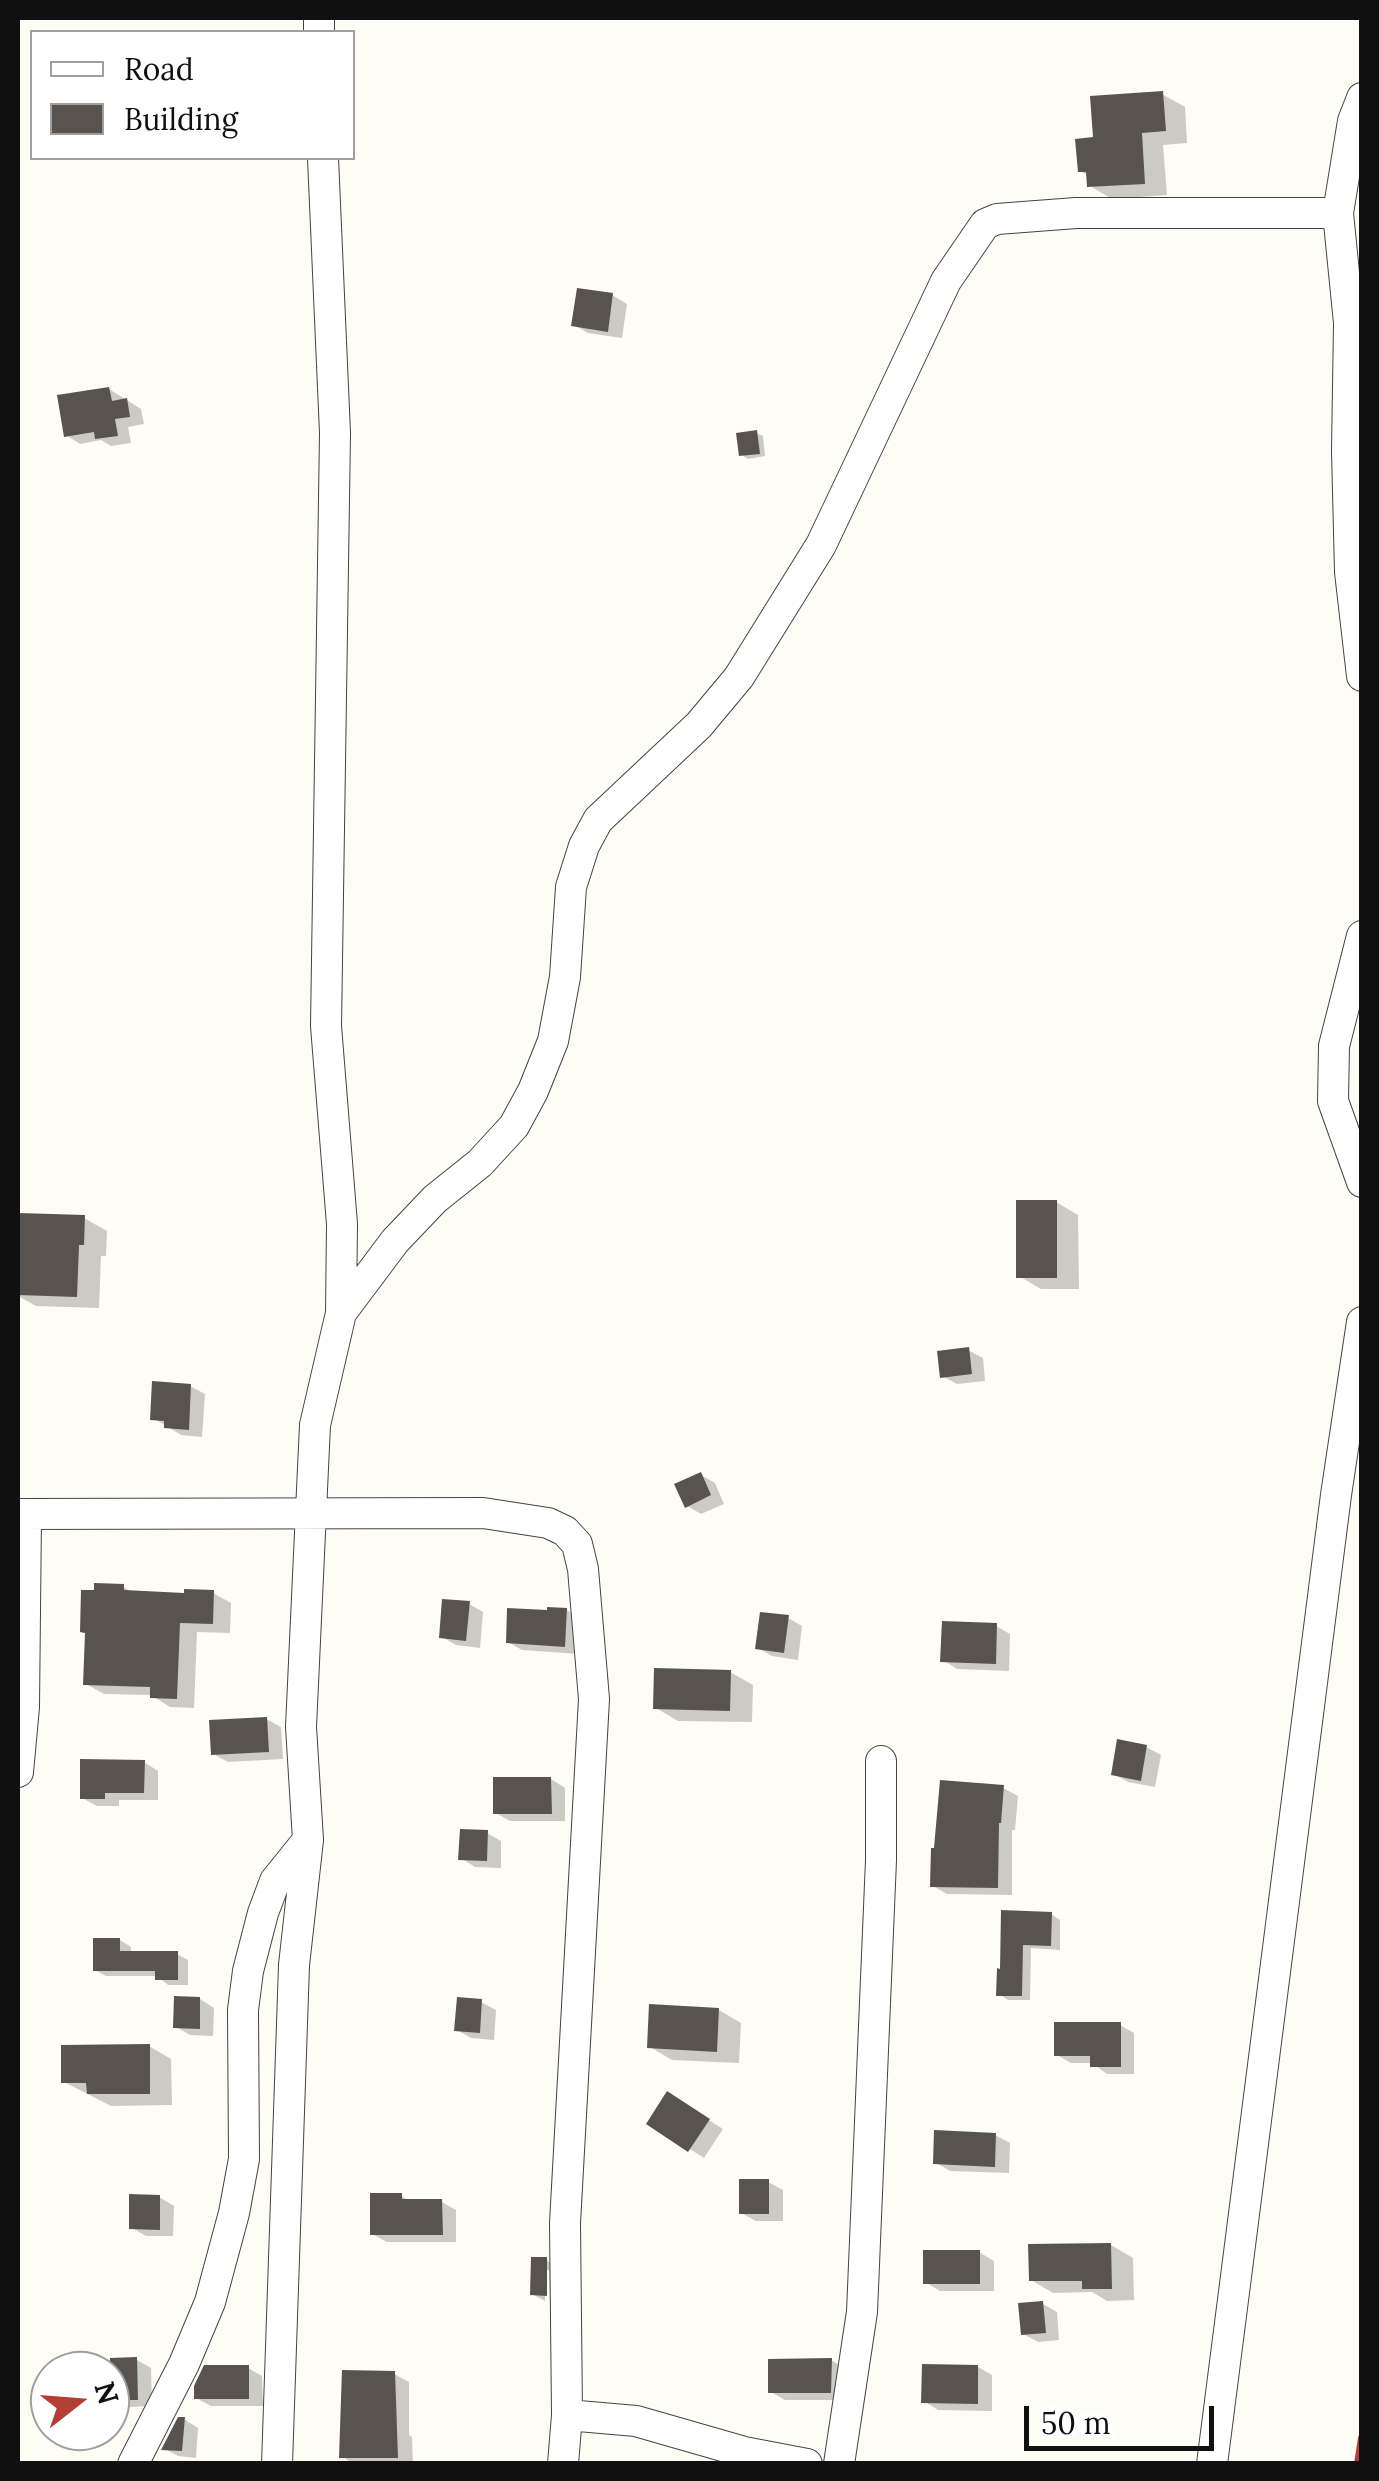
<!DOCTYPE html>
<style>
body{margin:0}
#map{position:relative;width:1379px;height:2481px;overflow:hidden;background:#fefdf5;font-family:Lora,serif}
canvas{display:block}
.frame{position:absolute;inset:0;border:20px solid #101010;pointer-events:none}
.legend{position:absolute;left:30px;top:30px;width:325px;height:130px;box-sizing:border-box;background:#fff;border:2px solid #9f9f9f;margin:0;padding:12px 18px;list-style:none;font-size:30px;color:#101010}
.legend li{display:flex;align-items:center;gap:20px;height:50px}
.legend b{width:50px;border:2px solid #9f9f9f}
.north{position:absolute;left:30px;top:2351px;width:100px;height:100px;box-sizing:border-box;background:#fff;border:2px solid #9f9f9f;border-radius:50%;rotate:73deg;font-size:28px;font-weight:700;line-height:40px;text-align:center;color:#101010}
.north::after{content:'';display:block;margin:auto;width:35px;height:45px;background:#b33e36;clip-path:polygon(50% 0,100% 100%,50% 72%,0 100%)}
.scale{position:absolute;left:1024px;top:2406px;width:190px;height:45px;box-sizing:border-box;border:5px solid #101010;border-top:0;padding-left:12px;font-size:30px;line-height:35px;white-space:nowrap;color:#101010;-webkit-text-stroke:8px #fff;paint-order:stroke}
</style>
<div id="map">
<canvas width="1379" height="2481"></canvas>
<div class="frame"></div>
<ul class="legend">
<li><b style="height:12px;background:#fff"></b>Road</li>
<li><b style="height:28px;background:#58534e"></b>Building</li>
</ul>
<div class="north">N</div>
<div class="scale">50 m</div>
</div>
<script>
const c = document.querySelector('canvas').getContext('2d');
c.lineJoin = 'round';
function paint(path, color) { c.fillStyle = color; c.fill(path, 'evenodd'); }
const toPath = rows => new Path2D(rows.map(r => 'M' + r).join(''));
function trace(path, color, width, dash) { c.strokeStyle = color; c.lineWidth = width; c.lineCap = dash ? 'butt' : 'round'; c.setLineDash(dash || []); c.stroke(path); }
paint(toPath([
 [1162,94,1185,107,1187,143,1163,145,1167,195,1112,199,1090,186,1089,176,1080,171,1096,139],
 [612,295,627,304,622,338,588,333,574,325],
 [109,389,141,409,144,424,128,427,131,443,111,446,101,440,80,444,66,435],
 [756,433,763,436,765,456,748,459,742,455],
 [1056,1202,1078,1215,1079,1289,1041,1289,1019,1276],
 [18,1216,84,1218,107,1231,106,1256,101,1256,99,1308,36,1306,18,1296],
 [968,1350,983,1358,985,1381,957,1384,942,1376],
 [190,1386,205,1394,202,1437,181,1435,153,1418],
 [701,1475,715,1483,724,1504,701,1514,687,1506],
 [123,1587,135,1593,187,1596,213,1593,231,1603,230,1633,197,1632,194,1708,170,1707,151,1695,104,1694,86,1684],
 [469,1604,483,1612,480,1648,456,1645,442,1637],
 [567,1610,581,1619,579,1654,522,1650,508,1642],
 [788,1618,802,1626,798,1660,772,1656,758,1648],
 [996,1626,1010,1634,1009,1671,957,1669,943,1660],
 [730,1672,753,1685,752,1722,678,1721,656,1708],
 [266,1719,281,1727,283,1759,228,1762,213,1754],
 [1146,1747,1161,1755,1155,1787,1128,1782,1114,1774],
 [144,1762,158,1771,158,1800,119,1800,119,1806,97,1806,82,1798],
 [551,1779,565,1788,565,1821,510,1821,496,1813],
 [1003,1788,1018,1796,1015,1830,1012,1830,1012,1895,947,1894,933,1886],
 [487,1833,501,1841,501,1868,475,1867,461,1858],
 [1003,1912,1051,1914,1060,1920,1060,1950,1031,1948,1030,2000,1008,2000,999,1994,1003,1971],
 [120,1940,131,1947,131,1954,177,1954,188,1960,188,1985,168,1985,157,1976,106,1976,95,1970],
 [200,1999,214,2008,213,2036,190,2035,176,2027],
 [481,2002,496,2010,494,2040,471,2038,457,2030],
 [719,2010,741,2023,739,2063,672,2060,650,2047],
 [1120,2025,1134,2033,1134,2074,1107,2074,1092,2063,1071,2063,1057,2055],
 [149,2046,171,2059,172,2105,111,2106,64,2082],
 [682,2103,723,2129,704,2158,649,2123],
 [995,2135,1010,2143,1009,2173,950,2171,935,2162],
 [768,2182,783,2190,783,2221,756,2221,741,2213],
 [401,2196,412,2202,442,2202,456,2210,456,2242,387,2242,372,2234],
 [159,2197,174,2206,173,2236,146,2236,132,2228],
 [1111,2245,1133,2258,1134,2300,1107,2301,1092,2292,1053,2293,1031,2280],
 [979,2252,994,2261,994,2291,940,2291,925,2282],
 [546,2260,560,2268,561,2303,550,2302,549,2270,545,2270,545,2301,532,2294],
 [1043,2304,1057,2312,1059,2340,1038,2342,1023,2334],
 [137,2360,151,2368,152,2406,110,2408,110,2371,76,2371,76,2361],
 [831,2360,846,2369,845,2400,785,2400,771,2392],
 [978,2367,992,2375,992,2411,938,2410,924,2401],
 [248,2368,262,2376,263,2406,211,2406,196,2398],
 [394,2374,409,2382,409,2435,412,2437,413,2464,354,2464,341,2456],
 [184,2419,198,2428,196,2458,178,2456,165,2449]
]), '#0003');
paint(toPath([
 [1163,91,1166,131,1142,133,1145,184,1087,187,1086,172,1078,172,1075,139,1093,137,1090,96],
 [577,288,613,293,608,332,571,326],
 [109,387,112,401,127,398,130,417,115,419,118,436,95,439,94,432,64,437,57,395],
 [757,430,760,454,739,456,736,433],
 [1016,1200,1057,1200,1057,1278,1016,1278],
 [18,1213,85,1215,84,1245,79,1245,77,1297,18,1295],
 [969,1347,972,1374,940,1378,937,1351],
 [152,1381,191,1384,189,1430,164,1428,164,1421,150,1420],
 [701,1472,711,1495,685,1508,674,1484],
 [94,1583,124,1584,124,1590,184,1593,184,1589,214,1590,213,1624,180,1623,177,1699,150,1698,150,1687,83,1685,85,1633,80,1632,81,1590,94,1590],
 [442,1599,470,1601,466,1641,439,1638],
 [547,1607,567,1608,565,1647,506,1643,507,1608,547,1610],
 [760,1612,789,1615,784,1653,755,1649],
 [942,1621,997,1623,996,1664,940,1662],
 [654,1668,731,1670,730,1711,653,1709],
 [267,1717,269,1752,211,1755,209,1720],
 [1117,1739,1147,1745,1141,1781,1111,1775],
 [80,1759,145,1760,144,1793,105,1793,105,1799,80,1799],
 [493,1777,551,1777,552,1814,493,1814],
 [940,1780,1004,1785,1001,1823,999,1823,998,1888,930,1887,931,1848,934,1848],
 [460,1829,488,1830,487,1861,458,1860],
 [1001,1910,1052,1912,1051,1946,1023,1945,1022,1996,996,1996,997,1968,1000,1969],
 [93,1938,120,1938,120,1951,178,1951,178,1980,155,1980,155,1971,93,1971],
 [174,1996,200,1997,200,2029,173,2028],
 [457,1997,482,1999,480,2033,454,2031],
 [649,2004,719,2008,717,2052,647,2048],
 [1054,2022,1121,2022,1121,2067,1090,2067,1090,2056,1054,2056],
 [150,2044,150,2094,87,2094,86,2083,61,2083,61,2045],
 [667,2091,710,2119,688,2152,646,2124],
 [934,2130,996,2133,995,2167,933,2164],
 [739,2179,769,2179,769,2214,739,2214],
 [370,2193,402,2193,402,2199,442,2199,443,2235,370,2235],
 [129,2194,160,2195,160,2230,129,2229],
 [1111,2243,1112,2289,1082,2289,1082,2281,1029,2281,1028,2244],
 [923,2250,980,2250,980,2284,923,2284],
 [531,2257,547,2257,547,2296,530,2295],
 [1043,2301,1046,2333,1021,2335,1018,2303],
 [137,2357,138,2400,110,2400,110,2358],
 [832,2358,831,2393,768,2393,768,2359],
 [922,2364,978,2365,978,2404,921,2403],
 [204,2365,249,2365,249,2399,194,2399,194,2386],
 [342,2370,395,2371,398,2458,339,2458],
 [178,2417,185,2417,182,2451,161,2450]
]), '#58534e');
const minor = toPath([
 [319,18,319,32],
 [1362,98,1353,121,1338,213,1349,323,1347,451,1350,572,1362,676],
 [1362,936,1334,1046,1333,1101,1362,1182],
 [341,1313,395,1241,435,1199,480,1163,514,1126,533,1091,553,1041,565,977,571,887,584,846,598,820,699,725,739,677,821,545,946,281,985,224,997,219,1076,213,1338,213],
 [18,1514,483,1513,548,1523,565,1531,577,1544,583,1569,594,1699,565,2223,567,2415,563,2464],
 [18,1772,24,1707,26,1515],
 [567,2415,636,2421,744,2452,807,2464],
 [133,2464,184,2364,210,2302,234,2213,244,2159,243,2010,248,1971,263,1913,275,1881,308,1840],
 [277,2464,294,1965,308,1840,301,1727,315,1425,341,1313,342,1224,326,1026,335,433,323,158],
 [839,2464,862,2312,881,1860,881,1761],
 [1212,2464,1336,1495,1362,1322]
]);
trace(minor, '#434343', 32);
trace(minor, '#fff', 30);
trace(toPath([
 [1358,2464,1362,2438]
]), '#b33e36', 8);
</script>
